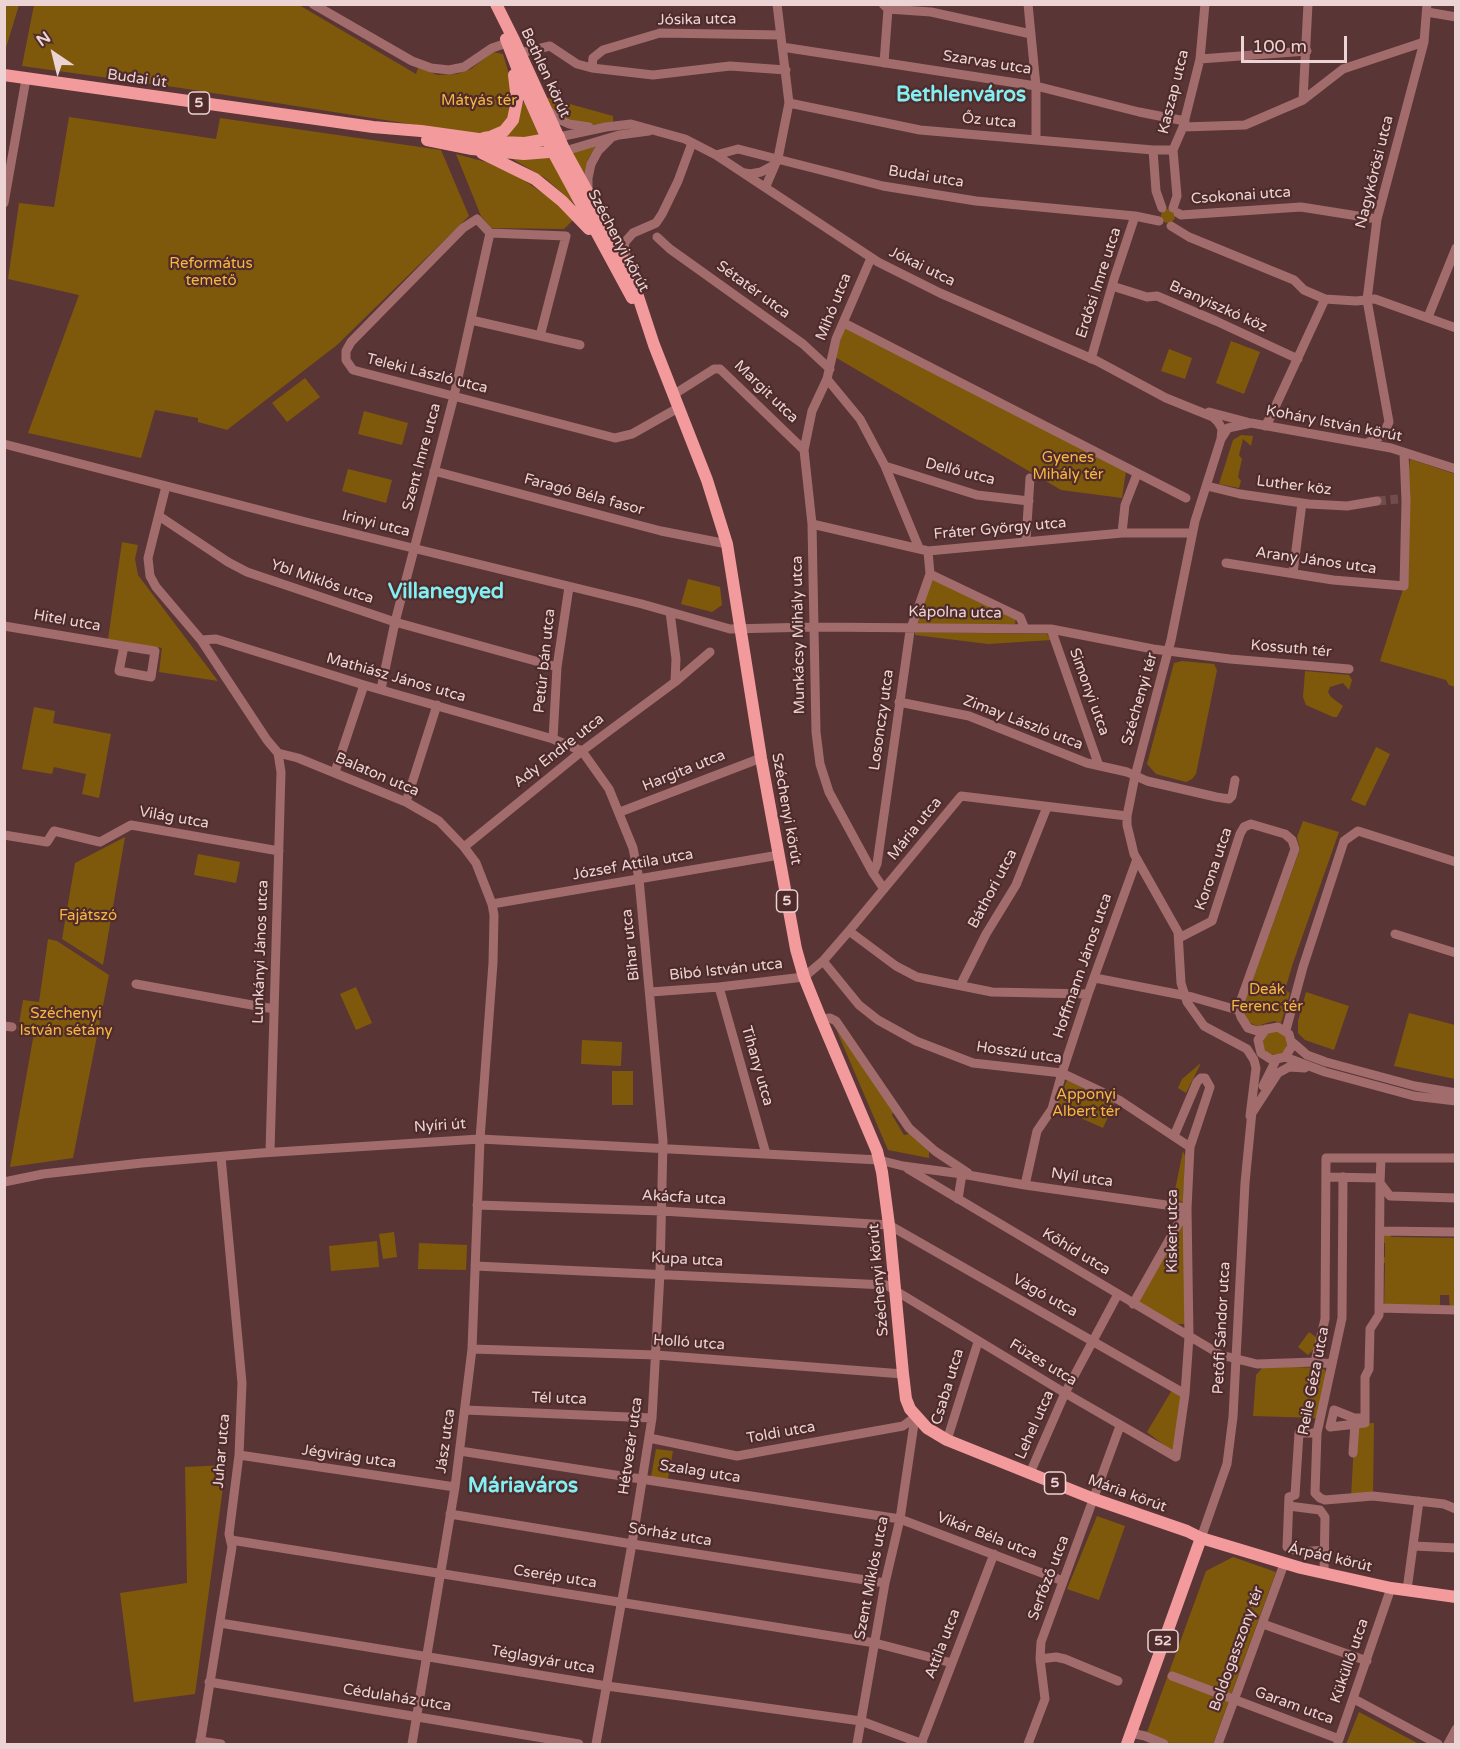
<!DOCTYPE html>
<meta charset="utf-8">
<style>
body{margin:0}
#map{position:relative;width:1460px;height:1749px;overflow:hidden;background:#5a3535;font-family:"Varela Round",sans-serif}
canvas{display:block}
.frame{position:absolute;inset:0;border:6px solid #ecd4d4;pointer-events:none}
.north{position:absolute;left:24px;top:24px;width:60px;height:60px;-webkit-text-stroke:4px #4f2b2b;paint-order:stroke;rotate:325deg;font-size:16px;font-weight:700;line-height:24px;text-align:center;color:#ecd4d4}
.north::after{content:'';display:block;margin:auto;width:21px;height:27px;background:#ecd4d4;clip-path:polygon(50% 0,100% 100%,50% 72%,0 100%)}
.scale{position:absolute;left:1241px;top:36px;width:106px;height:27px;box-sizing:border-box;border:3px solid #ecd4d4;border-top:0;padding-left:8px;font-size:18px;line-height:21px;white-space:nowrap;color:#ecd4d4;-webkit-text-stroke:4px #4f2b2b;paint-order:stroke}
</style>
<div id="map">
<canvas width="1460" height="1749"></canvas>
<div class="frame"></div>
<div class="north">N</div>
<div class="scale">100 m</div>
</div>
<script>
const c = document.querySelector('canvas').getContext('2d');
c.lineJoin = 'round';
function paint(path, color) { c.fillStyle = color; c.fill(path, 'evenodd'); }
const toPath = rows => new Path2D(rows.map(r => 'M' + r).join(''));
function trace(path, color, width, dash) { c.strokeStyle = color; c.lineWidth = width; c.lineCap = dash ? 'butt' : 'round'; c.setLineDash(dash || []); c.stroke(path); }
function write(font, color, halo, rows, align = 'center') {
  c.font = font + ' "Varela Round",sans-serif'; c.lineWidth = 4.5; c.setLineDash([]); c.textBaseline = 'middle'; c.strokeStyle = halo; c.fillStyle = color; for (const [text, x, y, turn = 0] of rows) {
    c.save(); c.translate(x, y); c.rotate((+turn || 0) * Math.PI / 180); c.textAlign = isNaN(turn) ? turn : align; if (halo) c.strokeText(text, 0, 0); c.fillText(text, 0, 0); c.restore();
  }
}
paint(toPath([
 [5,4,19,5,5,51,4,5],
 [34,5,299,5,416,74,418,68,438,75,457,74,471,69,493,52,503,54,511,81,511,113,502,126,480,135,181,88,22,66],
 [541,96,613,116,613,122,593,125,577,124,557,114],
 [524,102,540,137,499,137,520,103],
 [69,117,216,139,220,118,441,150,469,216,337,345,227,430,198,422,198,418,155,410,141,458,28,433,79,295,8,279,19,203,54,207],
 [597,144,588,159,584,174,571,152],
 [456,154,486,162,519,177,553,200,573,220,564,229,491,228,481,216],
 [552,156,581,210,545,178,509,157],
 '1161 216a7 7 0 1 1 14 0a7 7 0 1 1-14 0Z',
 [845,325,1126,471,1122,498,1061,490,835,357],
 [1231,341,1260,352,1244,394,1216,383],
 [1169,349,1192,358,1185,379,1161,371],
 [305,378,320,397,287,422,272,403],
 [364,411,408,423,402,445,358,434],
 [1241,435,1253,436,1251,446,1243,439,1239,455,1242,459,1238,477,1241,481,1239,488,1219,484,1233,440],
 [1410,459,1455,474,1455,687,1449,685,1446,680,1380,661,1404,586,1406,501],
 [348,469,392,480,386,503,342,491],
 [122,542,138,545,135,559,138,575,218,681,159,672,162,648,108,639],
 [931,577,1016,618,1015,624,915,624],
 [688,579,720,587,722,605,712,612,681,604],
 [915,632,1047,634,1051,640,988,644,915,635],
 [1182,661,1214,664,1217,670,1196,774,1192,779,1186,782,1156,774,1147,764,1174,663],
 [1305,671,1349,675,1352,680,1349,690,1343,683,1330,687,1328,692,1331,697,1343,706,1337,717,1333,717,1306,705,1303,697],
 [34,707,55,711,53,723,111,734,99,798,82,794,86,774,54,767,52,774,22,769],
 [1376,747,1390,754,1365,806,1351,800],
 [1303,821,1339,832,1293,963,1285,990,1290,993,1281,1023,1274,1021,1263,1024,1259,1027,1248,1022,1241,1012,1300,849,1297,837],
 [125,837,103,965,62,939,75,863],
 [198,854,240,862,236,883,194,875],
 [48,939,57,941,109,975,73,1158,10,1167,34,1033,18,1030,23,1000,39,1002],
 [356,987,372,1023,356,1030,340,994],
 [1306,992,1349,1006,1334,1050,1305,1040,1298,1033,1298,1021],
 [1409,1013,1455,1025,1455,1079,1394,1066],
 [836,1029,895,1108,892,1115,904,1135,909,1134,913,1136,929,1152,929,1158,888,1150],
 '1263 1043a12 12 0 1 1 24 0a12 12 0 1 1-24 0Z',
 [582,1040,622,1042,621,1066,581,1064],
 [1201,1063,1186,1093,1178,1088,1182,1079],
 [612,1071,633,1071,633,1105,612,1105],
 [1067,1080,1115,1102,1103,1128,1056,1107],
 [1183,1151,1185,1156,1183,1202,1173,1200],
 [1185,1218,1185,1324,1177,1324,1137,1301],
 [1380,1231,1390,1231,1391,1237,1455,1238,1455,1310,1450,1310,1449,1295,1440,1295,1440,1309,1384,1309,1385,1263,1380,1263,1380,1258,1385,1257,1385,1243,1380,1243],
 [394,1232,397,1257,383,1259,379,1234],
 [377,1241,379,1267,331,1271,329,1246],
 [419,1243,467,1245,466,1270,418,1269],
 [1309,1332,1317,1338,1314,1349,1308,1355,1298,1347],
 [1264,1366,1321,1368,1325,1370,1327,1375,1318,1418,1253,1416,1256,1375],
 [1172,1390,1181,1395,1174,1453,1147,1432],
 [1374,1423,1373,1496,1351,1498,1355,1424],
 [656,1449,673,1451,668,1479,651,1477],
 [226,1465,195,1694,134,1702,120,1593,187,1583,185,1467],
 [1097,1516,1125,1526,1099,1600,1067,1589],
 [1233,1557,1276,1572,1213,1744,1173,1744,1146,1735,1206,1571],
 [1359,1712,1419,1744,1346,1744]
]), '#7e590b');
trace(toPath([
 [1377,501,1398,499]
]), '#704d4d', 9, [9, 4.5]);
trace(toPath([
 [313,4,412,61,431,68,449,70,464,67,492,48,507,43],
 [883,4,888,9,884,63],
 [1028,4,1036,86,1036,140],
 [888,9,931,12,1031,34],
 [1427,12,1456,17],
 [782,47,1036,86,1139,112,1185,121],
 [520,53,550,46,577,64,592,68,653,75,730,66,786,70],
 [1200,59,1307,51],
 [592,68,593,58,603,50,660,33,781,35],
 [1303,100,1308,4],
 [789,103,920,130,1153,150],
 [548,110,558,119,569,124,589,127],
 [1183,127,1245,125,1303,100,1343,69,1424,42],
 [559,137,606,127,631,124,685,139,716,155,878,262,940,293,1097,361,1166,398,1213,417,1218,422,1222,429,1221,439,1195,521,1171,640,1135,776,1127,816,1127,825,1134,854,1178,932,1181,983,1187,1002,1204,1026,1247,1049,1254,1060,1256,1068,1250,1116],
 [565,151,619,135,649,131],
 [716,155,738,149,883,186,976,201,1135,216,1159,221],
 [745,173,750,174,761,172,774,165],
 [766,186,778,158,789,103,777,4],
 [588,191,588,178,591,164,598,151,611,138],
 [4,203,26,79],
 [1162,208,1156,191,1153,150,1173,150],
 [1173,208,1177,196,1173,150,1183,127,1200,59,1205,4],
 [1178,213,1181,215,1301,207,1377,219],
 [1171,226,1189,237,1294,280,1304,290,1325,299,1356,301,1375,299,1456,328],
 [657,237,670,249,803,344,830,369],
 [627,258,624,249,625,242,633,233,656,223,662,214,678,181,692,143],
 [871,258,836,339,827,379,812,411,804,450,812,524,816,732,820,764,829,792,873,873,884,889],
 [1112,286,1147,297,1157,296,1216,321,1298,359],
 [1428,317,1456,248],
 [471,320,580,345],
 [844,323,1186,498],
 [540,336,566,236,490,233,477,219,463,228,351,342,346,351,346,360,353,370,615,438,632,434,678,408],
 [1091,359,1114,279,1135,216],
 [827,379,860,419,885,466,919,548],
 [673,395,714,369,720,369,804,450],
 [1209,412,1247,422],
 [1265,426,1270,418,1325,299],
 [1221,439,1228,428,1251,423,1391,448,1456,469],
 [1367,443,1383,435,1389,422,1367,300,1377,219,1424,42,1427,4],
 [4,444,306,522,642,604,730,629,813,627,1051,629,1153,649,1230,659,1349,669],
 [885,466,977,495,1029,501],
 [434,471,661,531,727,544],
 [166,486,148,558,150,576,156,587,201,640,267,740,278,753,298,758,406,802,439,821,464,847,476,863,492,904,494,915,493,963,480,1139,472,1349,455,1487,412,1744],
 [1207,486,1240,494,1309,504,1347,506,1377,501],
 [159,516,228,562,247,572,395,622,557,667],
 [812,524,928,551,1122,533,1192,533],
 [1122,533,1125,505,1137,474],
 [1026,540,1030,478],
 [1226,563,1333,580,1404,586,1406,501,1404,453],
 [1293,573,1302,503],
 [930,574,1020,617,1025,629],
 [670,612,676,659,675,682],
 [4,626,124,646,155,651,151,677,119,671,124,646],
 [1051,629,1099,766],
 [201,640,216,639,364,685,553,739,582,751,609,789,633,848,639,879,663,1141,660,1273,652,1418,632,1544,596,1744],
 [381,689,395,622,454,396,490,233],
 [899,702,969,716,1087,763,1127,772,1147,781,1216,797,1229,799,1232,796,1235,780],
 [553,739,557,667,569,587],
 [335,772,364,685],
 [406,802,437,705],
 [620,812,761,758],
 [4,835,47,842,54,831,100,842,131,825,279,851],
 [464,847,582,751,675,682,710,652],
 [873,873,877,864,910,631,930,574,928,551],
 [492,904,779,855],
 [849,931,896,966,917,977,992,992,1088,994],
 [1395,934,1456,953],
 [1179,938,1212,921,1240,834,1244,827,1251,824,1285,834,1292,840,1295,849,1238,1008,1241,1017,1248,1028,1257,1031,1278,1027,1289,1034,1292,1046,1285,1057,1272,1060,1261,1053,1258,1040,1266,1029],
 [823,961,859,1005,878,1020,916,1041,973,1063,1062,1073,1119,1100,1190,1147],
 [1095,978,1192,997,1234,1009,1238,1008],
 [136,984,274,1009],
 [961,984,986,934,1016,885,1047,807],
 [719,987,766,1154],
 [651,992,719,987,804,977,823,961,849,931,961,796,1127,816],
 [821,1019,830,1018,836,1021,909,1128,935,1151,968,1173],
 [4,1026,12,1027],
 [1286,1030,1303,967,1344,841,1358,831,1456,862],
 [1292,1042,1307,1055,1326,1062,1415,1086,1456,1093],
 [1285,1057,1325,1072,1414,1096,1456,1101],
 [1263,1086,1276,1060],
 [1252,1113,1278,1073,1289,1067,1305,1068],
 [270,1152,281,772,278,753],
 [1381,1158,1380,1183,1390,1196,1456,1198],
 [908,1169,1221,1355,1257,1364,1315,1362,1332,1364],
 [1326,1177,1380,1178],
 [1343,1177,1342,1318,1317,1433,1315,1493,1320,1498,1325,1500,1373,1496,1444,1504,1456,1509],
 [4,1182,43,1174,142,1163,261,1153,480,1139,879,1160,903,1166,962,1174,1025,1185,1187,1208],
 [1025,1185,1037,1131,1052,1109,1062,1073,1088,994,1137,859],
 [958,1199,962,1174],
 [477,1205,662,1211,889,1225,1185,1394],
 [1380,1231,1456,1232],
 [475,1266,886,1285,1065,1393,1176,1457,1185,1394,1189,1337,1187,1208,1190,1147,1210,1087,1205,1078,1201,1078,1197,1082,1174,1136],
 [1133,1304,1186,1210],
 [1379,1308,1456,1310],
 [472,1349,656,1355,903,1374],
 [1315,1362,1325,1319,1326,1158,1456,1158],
 [465,1410,652,1418],
 [1365,1418,1354,1418,1334,1410,1330,1427,1365,1423,1365,1377,1369,1369,1370,1329,1379,1315,1380,1183],
 [649,1438,737,1456,903,1426,915,1417],
 [947,1440,978,1342],
 [460,1451,900,1519,1063,1581],
 [1353,1453,1355,1424],
 [239,1455,455,1487],
 [1030,1473,1065,1393,1118,1294],
 [1295,1495,1289,1497,1287,1547,1300,1552,1325,1550],
 [1295,1495,1299,1433,1317,1433],
 [1289,1506,1320,1510,1325,1517,1324,1573],
 [450,1514,632,1544,885,1583],
 [1201,1538,1227,1464,1233,1417,1245,1183,1252,1111],
 [231,1540,875,1643,952,1663],
 [1414,1546,1456,1548],
 [1407,1590,1419,1501],
 [220,1623,607,1686,861,1721,923,1744],
 [1263,1624,1367,1661],
 [1040,1659,1056,1657,1065,1659,1118,1681],
 [1172,1676,1339,1739],
 [209,1682,579,1744],
 [1354,1699,1438,1744],
 [1131,1733,1145,1736,1164,1744],
 [200,1741,221,1744],
 [1338,1742,1391,1588],
 [200,1744,232,1547,229,1534,239,1455,242,1383,221,1157],
 [857,1744,885,1583,900,1519,915,1417],
 [921,1744,994,1554],
 [1028,1744,1045,1699,1040,1659,1041,1642,1120,1426],
 [1218,1744,1284,1564],
 [1448,1744,1456,1729]
]), '#a26c6c', 9);
trace(toPath([
 [496,4,514,40,565,151,614,240,632,278,654,345,707,480,727,544,761,758,796,949,804,977,821,1019,877,1151,882,1172,889,1225,903,1374,906,1399,910,1409,927,1428,947,1440,1094,1499,1187,1531,1201,1538,1301,1568,1391,1588,1456,1597],
 [506,39,528,96,553,152,632,298],
 [4,75,373,127,421,131,500,142,525,143,559,137],
 [484,138,490,137,504,131,513,120,517,100,514,75],
 [427,140,472,149,524,154,561,151],
 [482,153,535,179,562,201,589,229],
 [1127,1744,1201,1538]
]), '#f39b9c', 12);
for (const [x, y, w] of [
 [199,103,21],
 [787,901,21],
 [1055,1483,21],
 [1163,1641,30]
]) { const box = new Path2D(); box.roundRect(x - w / 2, y - 11, w, 22, 4.5); c.fillStyle = '#4f2b2b'; c.fill(box); trace(box, '#ecd4d4', 1.5); }
write('bold 14px', '#ecd4d4', null, [
 ["5",199,103],
 ["5",787,901],
 ["5",1055,1483],
 ["52",1163,1641]
]);
write('15px', '#ecd4d4', '#4f2b2b', [
 ["Jósika utca",697,20,-1],
 ["Szarvas utca",987,63,9],
 ["Bethlen körút",545,73,65],
 ["Budai út",137,79,8],
 ["Kaszap utca",1174,92,-76],
 ["Őz utca",989,121,5],
 ["Nagykőrösi utca",1375,172,-76],
 ["Budai utca",926,177,9],
 ["Csokonai utca",1241,196,-4],
 ["Széchenyi körút",618,241,62],
 ["Jókai utca",922,267,26],
 ["Erdősi Imre utca",1099,283,-72],
 ["Sétatér utca",753,290,36],
 ["Mihó utca",834,307,-68],
 ["Branyiszkó köz",1218,307,24],
 ["Teleki László utca",427,374,14],
 ["Margit utca",766,392,44],
 ["Koháry István körút",1334,424,11],
 ["Szent Imre utca",422,457,-75],
 ["Dellő utca",960,472,14],
 ["Luther köz",1294,486,7],
 ["Faragó Béla fasor",584,495,15],
 ["Irinyi utca",376,524,14],
 ["Fráter György utca",1000,529,-5],
 ["Arany János utca",1316,561,8],
 ["Ybl Miklós utca",322,582,19],
 ["Kápolna utca",955,613,1],
 ["Hitel utca",67,621,10],
 ["Munkácsy Mihály utca",799,635,-91],
 ["Kossuth tér",1291,649,5],
 ["Petúr bán utca",545,661,-84],
 ["Mathiász János utca",396,678,16],
 ["Simonyi utca",1089,692,70],
 ["Széchenyi tér",1140,699,-74],
 ["Losonczy utca",882,720,-82],
 ["Zimay László utca",1023,723,21],
 ["Ady Endre utca",559,751,-38],
 ["Hargita utca",684,771,-22],
 ["Balaton utca",377,775,23],
 ["Széchenyi körút",786,809,80],
 ["Világ utca",174,818,10],
 ["Mária utca",915,829,-51],
 ["József Attila utca",633,865,-10],
 ["Korona utca",1214,869,-71],
 ["Báthori utca",993,889,-62],
 ["Bihar utca",631,945,-96],
 ["Lunkányi János utca",261,952,-88],
 ["Hoffmann János utca",1083,966,-71],
 ["Bibó István utca",726,970,-6],
 ["Hosszú utca",1019,1053,8],
 ["Tihany utca",757,1066,74],
 ["Nyíri út",440,1126,-4],
 ["Nyíl utca",1082,1178,8],
 ["Akácfa utca",684,1198,3],
 ["Kiskert utca",1173,1231,-90],
 ["Kőhíd utca",1076,1252,31],
 ["Kupa utca",687,1260,3],
 ["Széchenyi körút",879,1280,-95],
 ["Vágó utca",1045,1296,29],
 ["Petőfi Sándor utca",1222,1328,-87],
 ["Holló utca",689,1343,4],
 ["Füzes utca",1043,1363,31],
 ["Reile Géza utca",1314,1381,-79],
 ["Csaba utca",948,1387,-73],
 ["Tél utca",559,1399,2],
 ["Lehel utca",1035,1425,-66],
 ["Toldi utca",781,1433,-10],
 ["Jász utca",446,1441,-82],
 ["Hétvezér utca",631,1446,-82],
 ["Juhar utca",222,1451,-85],
 ["Jégvirág utca",349,1457,8],
 ["Szalag utca",700,1472,9],
 ["Mária körút",1127,1494,20],
 ["Sörház utca",670,1535,9],
 ["Vikár Béla utca",987,1536,21],
 ["Árpád körút",1330,1558,13],
 ["Cserép utca",555,1577,9],
 ["Szent Miklós utca",872,1578,-79],
 ["Serfőző utca",1049,1578,-69],
 ["Attila utca",943,1644,-69],
 ["Boldogasszony tér",1237,1649,-70],
 ["Téglagyár utca",543,1660,10],
 ["Küküllő utca",1350,1661,-71],
 ["Cédulaház utca",397,1698,9],
 ["Garam utca",1294,1706,20]
]);
write('15px', '#f7b741', '#4f2b2b', [
 ["Mátyás tér",479,101],
 ["Református",211,264],
 ["temető",211,281],
 ["Gyenes",1068,458],
 ["Mihály tér",1068,475],
 ["Fajátszó",88,916],
 ["Deák",1267,990],
 ["Ferenc tér",1267,1007],
 ["Széchenyi",66,1014],
 ["István sétány",66,1031],
 ["Apponyi",1086,1095],
 ["Albert tér",1086,1112]
]);
write('bold 21px', '#83eff3', '#4f2b2b', [
 ["Bethlenváros",961,95],
 ["Villanegyed",446,592],
 ["Máriaváros",523,1486]
]);
</script>
